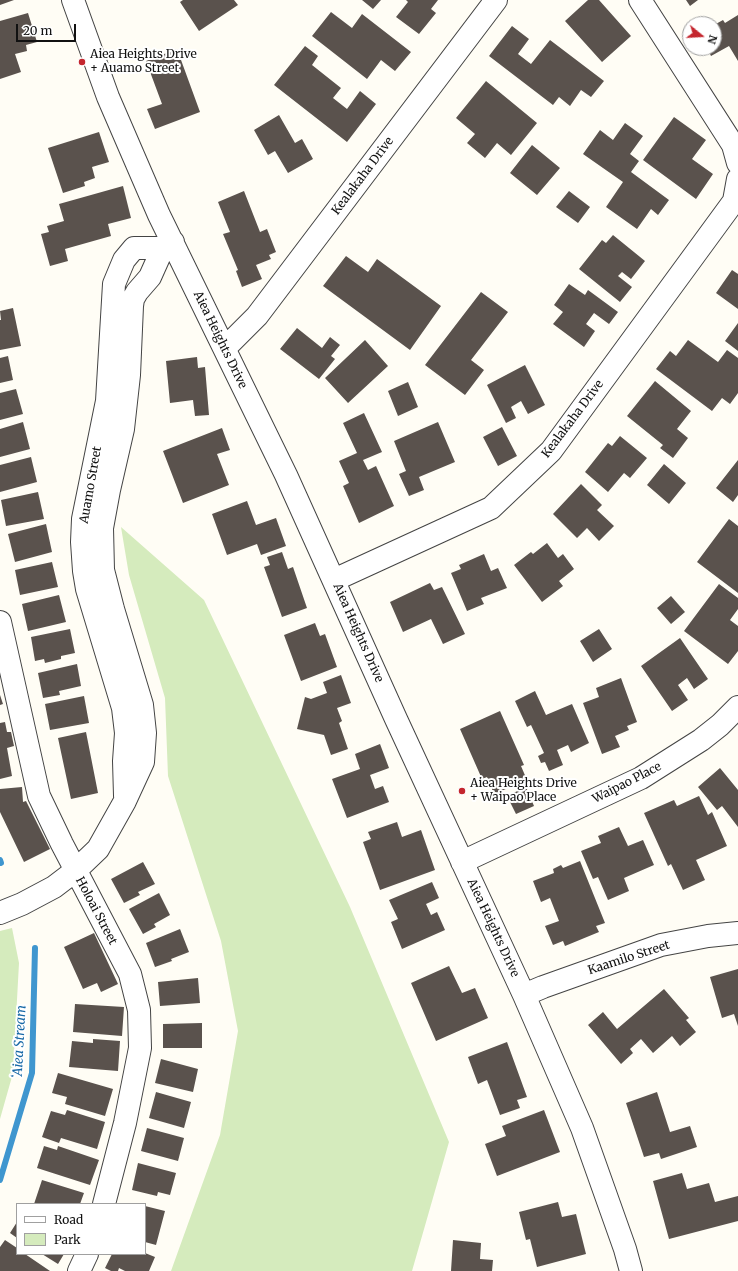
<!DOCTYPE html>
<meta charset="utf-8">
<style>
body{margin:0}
#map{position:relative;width:738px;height:1271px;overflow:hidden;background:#fffdf5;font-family:Merriweather,serif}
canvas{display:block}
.legend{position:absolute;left:16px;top:1203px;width:130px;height:52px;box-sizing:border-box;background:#fff;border:1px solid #a0a0a0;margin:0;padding:5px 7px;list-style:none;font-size:12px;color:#111}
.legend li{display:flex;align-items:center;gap:8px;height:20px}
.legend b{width:20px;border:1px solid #a0a0a0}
.north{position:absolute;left:682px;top:16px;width:40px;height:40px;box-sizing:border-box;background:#fff;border:1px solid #a0a0a0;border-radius:50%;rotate:108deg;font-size:11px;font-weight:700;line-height:16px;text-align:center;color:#111}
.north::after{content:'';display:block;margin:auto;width:14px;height:18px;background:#c4262e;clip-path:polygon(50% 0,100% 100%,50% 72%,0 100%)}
.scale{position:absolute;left:16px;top:24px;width:60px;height:18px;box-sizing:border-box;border:2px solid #111;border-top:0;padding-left:5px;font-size:12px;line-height:14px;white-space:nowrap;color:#111;-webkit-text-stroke:3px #fff;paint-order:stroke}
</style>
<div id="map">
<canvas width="738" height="1271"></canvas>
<ul class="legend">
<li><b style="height:5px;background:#fff"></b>Road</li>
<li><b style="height:11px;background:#d5ebbd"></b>Park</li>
</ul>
<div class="north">N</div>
<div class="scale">20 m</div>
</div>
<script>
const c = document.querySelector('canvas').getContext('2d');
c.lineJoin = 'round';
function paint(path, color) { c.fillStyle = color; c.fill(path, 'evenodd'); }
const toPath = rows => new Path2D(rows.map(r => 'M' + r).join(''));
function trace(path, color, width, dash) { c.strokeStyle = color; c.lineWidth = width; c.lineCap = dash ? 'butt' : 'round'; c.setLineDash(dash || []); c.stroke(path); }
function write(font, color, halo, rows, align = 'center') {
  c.font = font + ' Merriweather,serif'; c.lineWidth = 4; c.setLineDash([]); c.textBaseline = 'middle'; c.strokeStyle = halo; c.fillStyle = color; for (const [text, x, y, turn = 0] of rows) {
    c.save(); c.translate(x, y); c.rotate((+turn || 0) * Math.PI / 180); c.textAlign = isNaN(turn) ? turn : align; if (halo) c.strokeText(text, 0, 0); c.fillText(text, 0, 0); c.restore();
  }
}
paint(toPath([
 [121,527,204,600,350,907,449,1142,412,1271,171,1271,220,1135,238,1031,221,941,168,776,165,698,129,575],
 [12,928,19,963,13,1073,0,1119,0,931]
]), '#d5ebbd');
trace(toPath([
 [0,860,1,863],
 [0,1180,32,1073,35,948]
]), '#3f96cf', 6);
paint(toPath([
 [0,0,14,0,0,5],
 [183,0,234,0,238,5,199,31,180,2],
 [362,0,381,0,373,9],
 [406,0,438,0,431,9,436,13,419,34,396,17,408,2],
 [588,0,599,0,631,36,602,62,565,21],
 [686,0,698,0,690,6],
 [331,12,352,28,362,14,411,52,395,71,381,60,367,79,312,36],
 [28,13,37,42,26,45,27,51,15,54,21,72,0,79,0,21],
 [738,15,738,61,729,46,711,56,707,48,714,48,714,25,723,20,725,23],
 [512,26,529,39,518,54,531,64,550,40,604,81,591,97,581,90,570,106,559,97,553,105,489,56],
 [305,46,318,56,312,65,341,88,333,98,347,109,360,91,376,104,347,142,274,85],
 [177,49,200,112,155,129,147,109,162,104,146,61],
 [486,81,537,123,511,155,497,143,485,158,467,143,475,134,456,118],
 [279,115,295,143,302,139,313,159,288,173,275,151,268,155,254,130],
 [674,117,706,140,692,159,713,174,696,199,643,160],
 [625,123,643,136,630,154,639,161,631,172,669,200,658,215,651,209,637,229,606,207,623,182,583,154,600,130,613,140],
 [99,132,109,162,92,167,95,178,84,182,85,186,63,193,48,148],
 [532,145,560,168,537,195,510,173],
 [123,186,131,218,108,224,111,236,65,249,68,261,50,266,41,234,49,232,47,226,64,221,59,204],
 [244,191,260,232,267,229,276,252,269,255,271,259,256,265,262,279,242,287,236,271,238,270,223,234,230,232,218,202],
 [569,191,590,207,578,223,556,207],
 [613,235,645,261,631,279,622,272,618,276,632,287,620,302,579,269,602,240,606,243],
 [346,256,368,272,377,259,441,306,410,350,323,286],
 [732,270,738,274,738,309,716,293],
 [569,284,585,295,588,290,618,312,609,324,594,313,586,324,595,331,584,347,553,324,563,312,554,305],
 [481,292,508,312,471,360,484,370,465,395,425,365],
 [13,308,21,346,0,350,0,320,1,320,0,311],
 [738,323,738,351,725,341],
 [297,328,322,348,330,337,340,345,331,356,335,359,319,379,280,349],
 [365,340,388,366,348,403,325,378],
 [688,340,718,362,727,350,738,358,738,393,730,404,722,398,712,411,656,369,670,351,676,356],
 [8,356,13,380,0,383,0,358],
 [197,357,198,368,205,367,209,415,195,416,193,400,170,403,166,361],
 [525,365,545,405,528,414,521,401,511,407,516,418,506,423,487,385],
 [655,381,691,411,677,429,688,438,673,458,660,448,663,445,627,416],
 [408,382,418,407,398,416,388,391],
 [16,389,23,414,0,420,0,393],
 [364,413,382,452,363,460,368,470,376,466,394,506,359,523,343,486,349,483,339,461,357,453,343,423],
 [23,422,30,449,0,457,0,429],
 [438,422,455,462,419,477,424,490,409,496,399,474,406,471,394,441],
 [502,427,517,456,498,466,483,437],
 [222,428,230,450,217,454,229,485,183,503,163,451],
 [620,436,647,458,630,478,624,473,608,492,585,472,608,443,612,446],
 [31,457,37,482,0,492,0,465],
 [738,460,738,495,733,502,716,488],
 [664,464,686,483,669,504,647,485],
 [581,484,602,505,597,510,614,526,599,541,587,528,577,538,553,514],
 [38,492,44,519,6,526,1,500],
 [247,501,256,525,276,518,286,546,261,555,257,544,227,555,212,514],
 [729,519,738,526,738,593,697,562],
 [46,524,52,552,15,562,8,534],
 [547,543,558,558,563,554,574,569,559,581,563,586,542,602,514,565,531,552,533,554],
 [282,552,288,569,293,567,307,608,282,617,264,567,270,565,267,557],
 [484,554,491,571,498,568,507,588,481,598,484,604,467,611,451,573,461,569,459,565],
 [52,562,58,587,20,595,15,570],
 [430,583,434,590,442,587,465,634,443,644,431,619,403,632,390,602],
 [719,584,738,598,738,609,730,620,738,626,738,651,728,664,684,631],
 [59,595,66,622,28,631,22,604],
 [671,596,685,612,671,624,657,608],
 [315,623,320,636,325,634,337,667,301,681,284,635],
 [70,629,75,653,61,656,61,659,45,663,44,659,35,661,31,637],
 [599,629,612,649,593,662,580,641],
 [680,638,708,679,694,689,687,678,678,685,688,700,672,711,641,666],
 [77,664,81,686,59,691,60,695,43,698,38,673],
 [341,675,351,703,337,708,342,721,339,723,348,749,331,755,324,735,297,729,305,697,311,699,327,693,323,682],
 [621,678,637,722,627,726,629,730,615,736,620,747,602,754,583,703,599,697,596,688],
 [535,691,546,715,572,704,589,743,571,752,568,745,557,750,563,765,549,771,545,762,541,763,538,756,544,753,531,725,527,727,515,701],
 [0,695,3,704,0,705],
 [84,696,89,723,50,730,45,704],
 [500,711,524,765,521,766,527,780,494,794,487,777,482,779,460,729],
 [5,722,7,732,11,732,14,746,7,748,12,776,0,779,0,723],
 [86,732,98,793,71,799,58,738],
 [380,744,389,768,370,775,375,789,383,786,389,802,347,818,332,779,360,769,355,754],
 [720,768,738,790,738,827,722,806,717,810,698,787],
 [22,787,23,802,26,801,50,849,24,862,0,812,0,789],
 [526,787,534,806,516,814,507,796],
 [699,796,708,815,712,812,727,846,696,860,705,880,683,890,671,864,668,866,644,813,674,800,677,806],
 [397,822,402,837,421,830,435,870,380,890,363,842,371,839,368,832],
 [619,827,628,846,643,840,654,865,624,878,629,891,608,900,598,877,593,879,581,851,601,843,598,836],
 [580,861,605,923,596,926,599,932,565,946,563,941,553,945,545,926,559,921,550,898,541,902,533,881,554,873,553,869,561,865,563,868],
 [143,862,155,884,138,892,140,895,124,903,111,879],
 [432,882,439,898,426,904,431,915,437,912,445,930,402,949,391,922,398,919,389,900],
 [159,893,170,915,154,924,156,927,143,934,129,909],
 [180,929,189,952,171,959,172,961,155,967,146,943],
 [94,933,118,984,101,992,97,983,83,989,64,947],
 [449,966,462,993,475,988,488,1018,436,1041,411,983],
 [738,969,738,1026,734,1014,722,1018,710,977],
 [198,978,200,1003,160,1006,158,982],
 [664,989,689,1018,686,1020,696,1032,680,1046,672,1036,653,1053,641,1039,630,1049,633,1053,621,1064,588,1025,603,1012,617,1029],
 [75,1004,124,1007,122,1036,73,1032],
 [202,1023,202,1048,163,1048,163,1024],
 [93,1039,120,1041,118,1071,69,1067,72,1041,93,1043],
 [507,1042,527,1097,517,1100,520,1108,500,1115,487,1080,478,1084,468,1057],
 [161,1059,198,1069,193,1092,155,1083],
 [58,1073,113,1089,105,1116,65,1104,67,1097,52,1093],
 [156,1092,191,1102,184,1128,149,1118],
 [657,1092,670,1132,690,1126,697,1147,661,1159,659,1153,644,1157,626,1103],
 [67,1110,105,1122,97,1149,61,1138,59,1143,42,1137,51,1111,65,1115],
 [544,1110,560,1152,497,1176,485,1144,506,1136,502,1126],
 [147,1128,184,1138,178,1161,141,1151],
 [44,1146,57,1150,58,1146,99,1160,90,1185,37,1168],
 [138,1163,176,1173,170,1195,158,1192,157,1196,132,1190],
 [682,1173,687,1189,709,1183,715,1202,738,1196,738,1221,669,1239,653,1181],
 [42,1180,84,1193,80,1204,34,1204],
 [558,1202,562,1217,576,1214,586,1254,537,1267,530,1239,526,1240,519,1212],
 [145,1206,165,1211,156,1245,145,1242],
 [17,1222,17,1238,10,1233],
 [5,1240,17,1248,17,1254,25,1254,50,1271,0,1271,0,1247],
 [453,1240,481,1243,480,1259,493,1260,492,1271,451,1271],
 [145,1253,155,1257,149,1271,125,1271,119,1268,118,1271,111,1271,105,1268,112,1254,145,1254],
 [42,1254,64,1254,58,1264]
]), '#5a524d');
const minor = toPath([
 [73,0,108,97,159,215,286,475,396,719,524,995,582,1128,625,1249,631,1271],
 [640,0,733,145,738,163],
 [225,348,257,316,496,0],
 [334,580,491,508,551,451,734,201,738,179],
 [0,622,39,796,62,844,130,974,139,1010,140,1048,125,1123,104,1204],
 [125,796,124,761,126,733,123,708,87,589,84,571,82,542,83,519,107,401,114,284,124,260,134,248,163,248,173,242],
 [462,862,641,778,701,740,720,725,738,707],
 [0,913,22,904,54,887,75,871,98,849,125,801,143,762,145,733,142,705,113,609,103,570,102,528,109,490,123,429,129,375,132,306,133,299,137,292,150,277,163,248],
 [524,995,543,987,661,945,708,936,738,933],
 [79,1271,87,1254]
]);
trace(minor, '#444', 24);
trace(minor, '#fff', 22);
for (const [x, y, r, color] of [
 [82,62,4,"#c4262e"],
 [462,791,4,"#c4262e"]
]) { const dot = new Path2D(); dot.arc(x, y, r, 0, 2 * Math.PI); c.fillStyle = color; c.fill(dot); trace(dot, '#fff', 1.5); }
write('12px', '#111', '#fff', [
 ["Aiea Heights Drive",90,55],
 ["+ Auamo Street",90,69],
 ["Aiea Heights Drive",470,784],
 ["+ Waipao Place",470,798]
], 'left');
write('12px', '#111', '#fff', [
 ["Kealakaha Drive",363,176,-53],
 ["Aiea Heights Drive",220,340,64],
 ["Kealakaha Drive",573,419,-53],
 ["Auamo Street",91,485,-80],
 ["Aiea Heights Drive",358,633,66],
 ["Waipao Place",627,783,-27],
 ["Holoai Street",96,911,62],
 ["Aiea Heights Drive",493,928,65],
 ["Kaamilo Street",629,958,-18]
]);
write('italic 13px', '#1768a6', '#fff', [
 ["ʻAiea Stream",20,1041,-87]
]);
</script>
